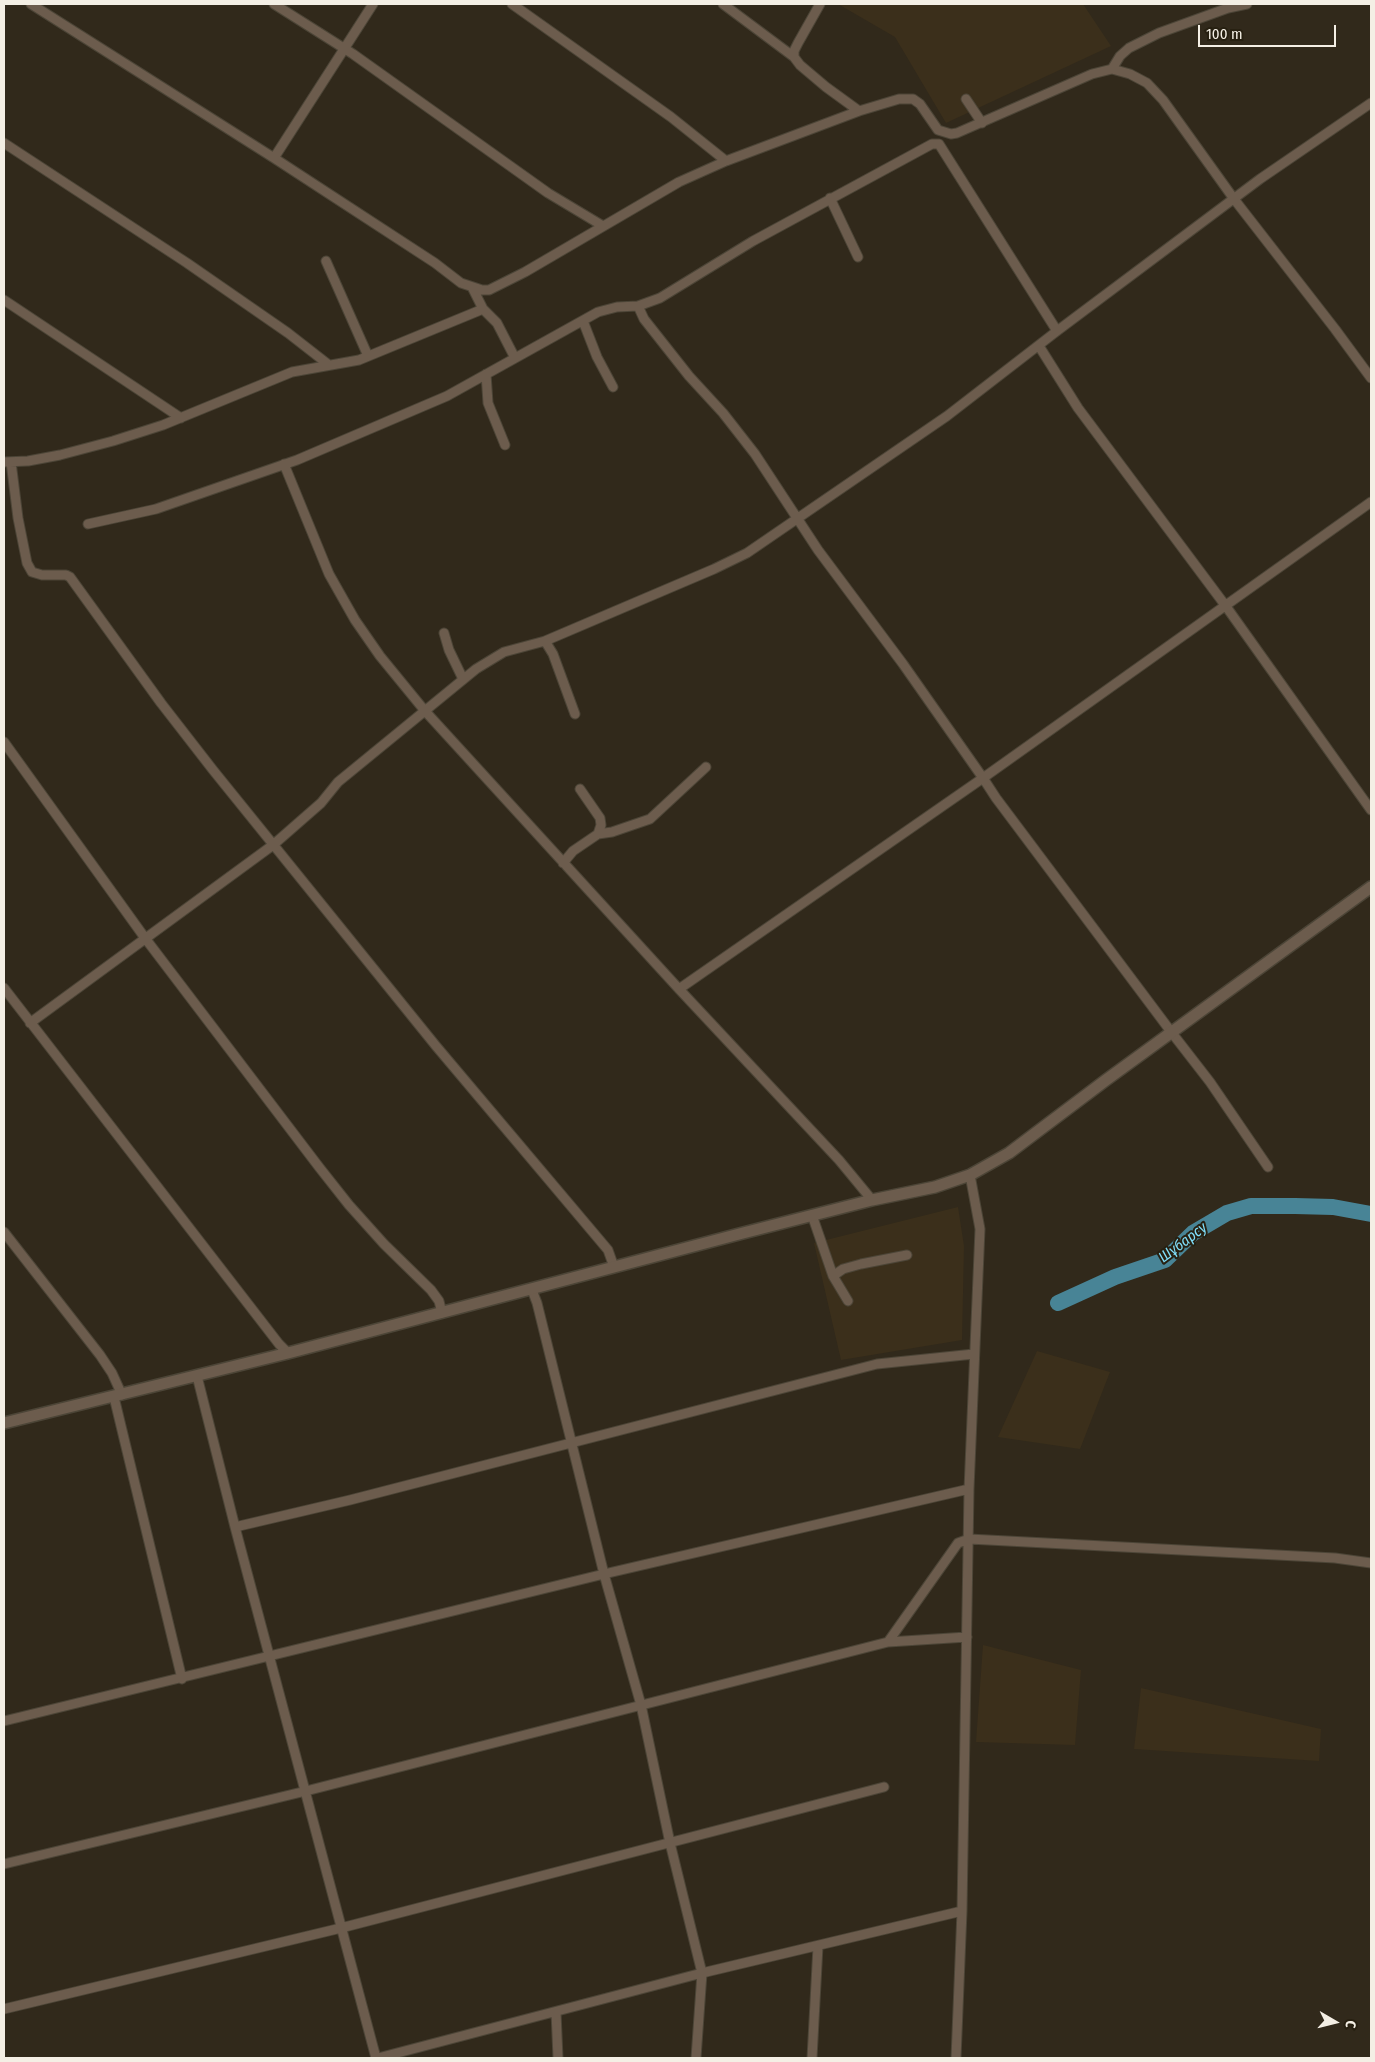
<!DOCTYPE html>
<meta charset="utf-8">
<style>
body{margin:0}
#map{position:relative;width:1375px;height:2062px;overflow:hidden;background:#31291b;font-family:"Fira Sans Condensed",sans-serif}
canvas{display:block}
.frame{position:absolute;inset:0;border:5px solid #f4efe5;pointer-events:none}
.north{position:absolute;left:1310px;top:1997px;width:50px;height:50px;-webkit-text-stroke:4px #272011;paint-order:stroke;rotate:98deg;font-size:14px;font-weight:700;line-height:20px;text-align:center;color:#f4efe5}
.north::after{content:'';display:block;margin:auto;width:18px;height:22px;background:#f4efe5;clip-path:polygon(50% 0,100% 100%,50% 72%,0 100%)}
.scale{position:absolute;left:1198px;top:25px;width:138px;height:22px;box-sizing:border-box;border:2px solid #f4efe5;border-top:0;padding-left:6px;font-size:15px;line-height:18px;white-space:nowrap;color:#f4efe5;-webkit-text-stroke:4px #272011;paint-order:stroke}
</style>
<div id="map">
<canvas width="1375" height="2062"></canvas>
<div class="frame"></div>
<div class="north">С</div>
<div class="scale">100 m</div>
</div>
<script>
const c = document.querySelector('canvas').getContext('2d');
c.lineJoin = 'round';
function paint(path, color) { c.fillStyle = color; c.fill(path, 'evenodd'); }
const toPath = rows => new Path2D(rows.map(r => 'M' + r).join(''));
function trace(path, color, width, dash) { c.strokeStyle = color; c.lineWidth = width; c.lineCap = dash ? 'butt' : 'round'; c.setLineDash(dash || []); c.stroke(path); }
function write(font, color, halo, rows, align = 'center') {
  c.font = font + ' "Fira Sans Condensed",sans-serif'; c.lineWidth = 4; c.setLineDash([]); c.textBaseline = 'middle'; c.strokeStyle = halo; c.fillStyle = color; for (const [text, x, y, turn = 0] of rows) {
    c.save(); c.translate(x, y); c.rotate((+turn || 0) * Math.PI / 180); c.textAlign = isNaN(turn) ? turn : align; if (halo) c.strokeText(text, 0, 0); c.fillText(text, 0, 0); c.restore();
  }
}
paint(toPath([
 [838,4,1083,4,1111,46,946,123,895,37],
 [958,1207,964,1246,962,1340,841,1360,814,1243],
 [1037,1351,1110,1372,1080,1449,998,1437],
 [983,1645,1081,1670,1075,1745,976,1742],
 [1141,1688,1321,1729,1319,1761,1134,1749]
]), '#3b2f1b');
trace(toPath([
 [1058,1303,1115,1277,1165,1260,1193,1233,1227,1213,1251,1206,1295,1206,1333,1207,1371,1214]
]), '#488496', 16);
const minor = toPath([
 [31,4,274,158,435,263,461,283,482,290,489,290,525,272,679,182,726,161,859,111,899,99,913,99,920,104,938,130,951,134,957,133,1092,74,1112,69,1130,74,1147,83,1163,100,1234,199,1335,329,1371,378],
 [274,4,353,54,548,193,603,226],
 [512,4,671,117,726,161],
 [723,4,794,57,800,65,826,87,859,111],
 [794,57,794,51,798,43,820,4],
 [1112,69,1120,56,1129,48,1159,33,1228,8,1247,4],
 [966,99,982,123],
 [4,143,187,263,288,333,329,365],
 [939,144,1057,331],
 [274,158,373,4],
 [830,198,858,257],
 [326,261,368,356],
 [473,289,483,309,497,323,515,358],
 [4,300,181,418],
 [638,306,644,319,689,376,723,413,755,454,818,550,903,664,983,778,996,798,1172,1033,1210,1082,1268,1167],
 [583,321,597,357,613,387],
 [1039,346,1078,408,1225,605,1371,810],
 [486,374,488,403,505,445],
 [4,462,28,461,60,455,113,441,163,425,292,372,359,360,483,309],
 [11,462,18,518,27,563,32,572,42,575,66,575,70,577,161,703,213,770,436,1046,608,1250,614,1267],
 [284,464,329,574,355,620,380,656,425,711,679,989,839,1160,872,1200],
 [88,524,156,509,297,460,447,396,598,312,617,307,638,306,660,298,753,241,932,144,939,144],
 [444,633,449,650,463,679],
 [545,641,553,654,575,714],
 [4,742,145,938,319,1167,349,1205,384,1244,431,1290,439,1301,442,1313],
 [598,834,612,832,650,819,706,767],
 [563,863,573,851,598,834,601,825,600,818,580,789],
 [4,988,279,1344,288,1353],
 [679,989,983,778,1371,502],
 [30,1023,273,845,321,803,338,782,476,669,504,652,545,641,714,569,747,553,947,416,1057,331,1260,179,1371,103],
 [812,1215,833,1276,848,1301],
 [4,1232,100,1355,112,1373,122,1395],
 [833,1276,843,1269,861,1264,907,1255],
 [532,1290,537,1303,604,1574,641,1705,670,1843,702,1973,696,2058],
 [197,1376,235,1527,376,2058],
 [114,1397,182,1679],
 [235,1527,350,1500,877,1364,974,1354],
 [888,1642,958,1543,969,1539,1335,1558,1371,1563],
 [4,1721,604,1574,969,1489],
 [4,1864,306,1791,888,1642,967,1637],
 [4,2009,341,1928,884,1787],
 [556,2012,558,2058],
 [378,2058,702,1973,962,1911],
 [812,2058,818,1946],
 [956,2058,962,1911,969,1489,980,1229,970,1175]
]);
const tertiary = toPath([
 [4,1423,288,1353,743,1233,872,1200,935,1187,970,1175,1009,1153,1106,1080,1371,887]
]);
trace(minor, '#4c4537', 11);
trace(tertiary, '#4c4537', 14);
trace(minor, '#6c5c4d', 9);
trace(tertiary, '#6c5c4d', 11);
write('italic 15px', '#81e0fc', '#272011', [
 ["Шұбарсу",1183,1243,-37]
]);
</script>
